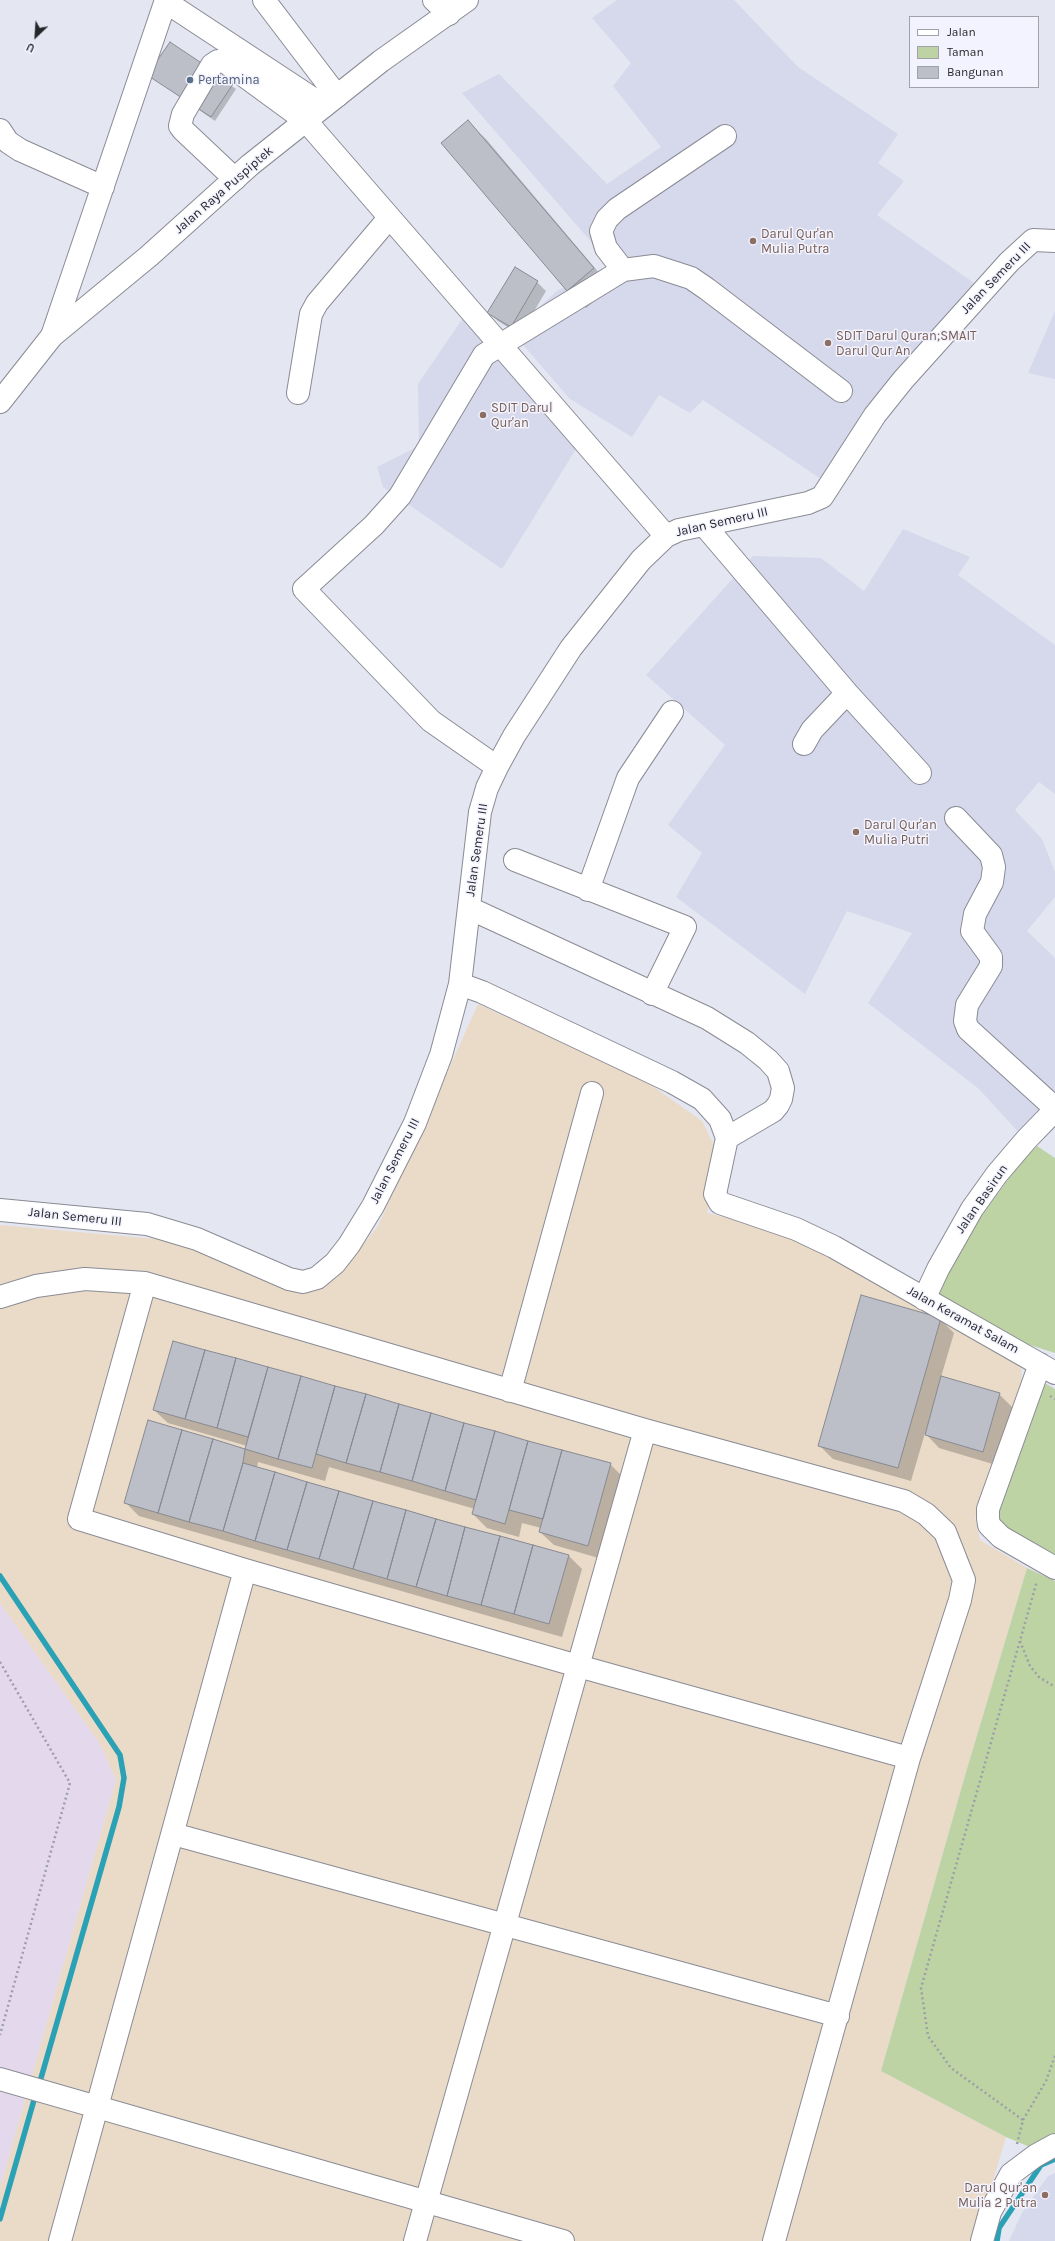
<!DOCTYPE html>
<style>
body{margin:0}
#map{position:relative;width:1055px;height:2241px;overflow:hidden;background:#e4e6f1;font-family:Karla,sans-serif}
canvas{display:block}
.legend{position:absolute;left:909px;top:16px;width:130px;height:72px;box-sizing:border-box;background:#f2f3fe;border:1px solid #a0a1a9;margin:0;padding:5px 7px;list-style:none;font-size:12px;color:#252629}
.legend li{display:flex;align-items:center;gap:8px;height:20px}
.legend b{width:20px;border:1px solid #a0a1a9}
.north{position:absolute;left:16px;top:16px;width:40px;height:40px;-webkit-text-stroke:3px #f2f3fe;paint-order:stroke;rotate:205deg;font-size:11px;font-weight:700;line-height:16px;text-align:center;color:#252629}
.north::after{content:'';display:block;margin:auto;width:14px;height:18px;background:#252629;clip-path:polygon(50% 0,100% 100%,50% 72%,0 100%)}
</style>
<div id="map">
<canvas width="1055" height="2241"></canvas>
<ul class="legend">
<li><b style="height:5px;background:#fff"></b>Jalan</li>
<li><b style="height:11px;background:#bdd3a4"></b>Taman</li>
<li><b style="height:11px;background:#bcbec8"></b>Bangunan</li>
</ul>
<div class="north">U</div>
</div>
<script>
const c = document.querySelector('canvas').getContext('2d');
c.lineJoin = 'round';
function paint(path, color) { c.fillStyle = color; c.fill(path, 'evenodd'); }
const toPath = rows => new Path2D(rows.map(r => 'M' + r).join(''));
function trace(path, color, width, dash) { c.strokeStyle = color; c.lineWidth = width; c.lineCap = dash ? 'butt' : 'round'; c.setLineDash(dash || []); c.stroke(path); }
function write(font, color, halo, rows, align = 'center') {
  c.font = font + ' Karla,sans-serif'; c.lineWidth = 3; c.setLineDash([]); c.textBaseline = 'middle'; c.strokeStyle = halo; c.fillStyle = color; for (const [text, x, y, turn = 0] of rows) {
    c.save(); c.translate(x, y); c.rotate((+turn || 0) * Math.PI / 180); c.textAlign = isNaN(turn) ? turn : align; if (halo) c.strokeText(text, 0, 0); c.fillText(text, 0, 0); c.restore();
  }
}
paint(toPath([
 [0,1603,100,1744,116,1780,0,2188]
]), '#e4d8ec');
paint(toPath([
 [478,1004,641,1078,702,1121,716,1149,707,1213,801,1235,1021,1361,1022,1385,975,1518,980,1540,1027,1568,964,1779,881,2071,1006,2137,975,2241,0,2241,0,2188,116,1780,100,1744,0,1603,0,1225,178,1241,299,1285,337,1278,378,1226]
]), '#e9dbc8');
paint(toPath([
 [617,0,734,0,798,67,898,134,878,163,904,181,877,215,974,283,879,401,824,481,703,400,690,413,659,395,632,437,570,399,512,332,558,290,613,267,462,93,499,74,607,184,661,147,613,86,631,63,592,18],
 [1055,311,1055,379,1028,373],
 [465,315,576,449,502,569,383,487,377,467,419,446,418,384],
 [903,529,970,557,958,575,1055,645,1055,794,1039,782,1015,810,1042,839,1055,872,1055,897,1027,931,1055,958,1055,1101,1022,1136,979,1089,868,1003,912,933,847,911,805,994,676,897,702,853,668,825,725,745,646,675,753,556,821,558,864,591],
 [1055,2173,1055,2241,1009,2241,1022,2213,1048,2176]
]), '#d6d9eb');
paint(toPath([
 [1037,1146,1055,1158,1055,1353,1027,1344,934,1292,970,1232,1018,1166],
 [1041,1381,1055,1389,1055,1559,1005,1532,996,1518],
 [1027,1568,1055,1581,1055,2134,1030,2147,1006,2137,881,2071,964,1779]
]), '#bdd3a4');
paint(toPath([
 [170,44,236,89,215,121,149,75],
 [468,122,486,139,611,287,586,308,568,290],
 [537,282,546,291,520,335,498,321,489,312],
 [940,1319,954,1333,941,1377,999,1394,1013,1408,996,1465,939,1448,925,1433,911,1481,833,1459,819,1445],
 [174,1342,610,1464,624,1478,602,1559,554,1545,540,1532,541,1528,522,1523,519,1537,487,1528,473,1514,475,1509,329,1467,325,1481,258,1462,257,1468,569,1556,582,1569,562,1637,139,1516,126,1503,149,1421,245,1450,247,1446,168,1423,154,1410]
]), '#0003');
trace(toPath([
 [0,1576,120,1755,124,1778,119,1807,39,2085],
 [0,2219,36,2093],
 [997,2241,999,2228,1041,2165,1055,2159]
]), '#2aa1b4', 5.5);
const building = toPath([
 [170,42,233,84,211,117,147,75,170,42],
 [468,120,594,268,567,291,441,143,468,120],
 [515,267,538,281,511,327,487,313,515,267],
 [861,1295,941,1318,898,1468,818,1446,861,1295],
 [173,1341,205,1350,185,1419,153,1410,173,1341],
 [205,1350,236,1358,217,1428,185,1419,205,1350],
 [236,1358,268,1367,248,1437,217,1428,236,1358],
 [268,1367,301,1376,278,1459,245,1449,268,1367],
 [301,1376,335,1386,312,1468,278,1459,301,1376],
 [941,1376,1000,1393,983,1452,925,1435,941,1376],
 [335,1386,366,1394,346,1463,316,1454,335,1386],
 [366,1394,399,1404,380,1472,346,1463,366,1394],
 [399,1404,431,1413,412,1481,380,1472,399,1404],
 [431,1413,464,1423,445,1491,412,1481,431,1413],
 [148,1420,182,1430,158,1513,124,1503,148,1420],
 [464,1423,495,1431,476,1500,445,1491,464,1423],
 [182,1430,213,1439,189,1522,158,1513,182,1430],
 [495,1431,528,1441,505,1524,472,1514,495,1431],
 [213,1439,245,1449,243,1463,223,1531,189,1522,213,1439],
 [528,1441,562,1450,543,1519,509,1510,528,1441],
 [562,1450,611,1463,588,1546,539,1532,562,1450],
 [243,1463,275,1472,255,1541,223,1531,243,1463],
 [275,1472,307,1482,287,1550,255,1541,275,1472],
 [307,1482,339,1491,319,1559,287,1550,307,1482],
 [339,1491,373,1501,353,1569,319,1559,339,1491],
 [373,1501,406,1510,387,1579,353,1569,373,1501],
 [406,1510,436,1519,416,1587,387,1579,406,1510],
 [436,1519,465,1527,447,1596,416,1587,436,1519],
 [465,1527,500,1536,481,1605,447,1596,465,1527],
 [500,1536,533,1545,514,1614,481,1605,500,1536],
 [533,1545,569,1555,549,1624,514,1614,533,1545]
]);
paint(building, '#bcbec8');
trace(building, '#888a93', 1);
const minor = toPath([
 [264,0,337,96],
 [434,0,449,14],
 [166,2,324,106],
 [0,130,8,142,20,150,103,187],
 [235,179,183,130,180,126,183,114,212,65,218,61,224,61,306,121,666,536],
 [623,270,606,248,601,231,607,219,617,209,725,136],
 [52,336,166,0],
 [298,393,311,314,317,303,389,218],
 [704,525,847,693,920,773],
 [804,744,812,730,847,693],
 [497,767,431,721,304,589,374,525,400,496,484,355,623,270,654,266,691,278,707,289,841,391],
 [956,818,991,855,994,867,992,882,975,914,972,931,991,957,991,966,967,1005,965,1021,968,1029,1055,1108],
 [515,860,685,927,652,994],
 [588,890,628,778,672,712],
 [469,908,707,1018,747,1043,768,1060,778,1071,783,1088,781,1099,778,1105,773,1111,727,1138],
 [460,984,482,992,672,1082,702,1099,720,1119,727,1138,715,1194,720,1203,796,1229,834,1247,1055,1373],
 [0,1210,147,1224,197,1239,289,1279,303,1282,317,1278,335,1263,349,1245,373,1206,415,1123,441,1055,460,984,480,812,487,788,497,767,514,736,571,648,641,560,666,536,679,530,808,503,822,497,875,415,903,380,1009,262,1033,240,1055,241],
 [145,1283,79,1519,245,1570,578,1666,909,1758],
 [0,1297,36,1286,85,1279,145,1283,645,1430,904,1501,926,1514,945,1532,964,1580,960,1600,909,1758,774,2241],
 [924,1299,938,1269,972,1209,997,1174,1026,1140,1055,1110],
 [1040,1364,988,1509,988,1518,989,1525,1001,1537,1055,1568],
 [510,1391,592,1093],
 [173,1834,838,2016],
 [0,2079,563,2241],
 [60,2241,245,1570],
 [415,2241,645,1430],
 [982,2241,990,2212,1011,2174,1035,2156,1055,2145]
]);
const major = toPath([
 [0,402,52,336,149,256,250,165,381,61,467,0]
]);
trace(minor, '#8a8b95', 24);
trace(major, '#8a8b95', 24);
trace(toPath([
 [1050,1396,1055,1399],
 [1020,1641,1030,1666,1039,1677,1055,1687],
 [0,1662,70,1783,0,2035],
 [1023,2120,1046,2081,1055,2056],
 [1017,2144,1023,2120,951,2068,928,2036,921,1988,1037,1581]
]), '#9d9ea6', 2.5, [2, 3]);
trace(minor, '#fff', 22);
trace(major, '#fff', 22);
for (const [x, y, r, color] of [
 [190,80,4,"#5c6f8a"],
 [753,241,4,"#8d6e63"],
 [828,343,4,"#8d6e63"],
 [483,415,4,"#8d6e63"],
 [856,832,4,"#8d6e63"],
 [1045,2195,4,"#8d6e63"]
]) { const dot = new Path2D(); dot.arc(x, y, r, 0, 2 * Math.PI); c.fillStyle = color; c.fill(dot); trace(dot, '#f2f3fe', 1.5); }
write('13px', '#4e5e75', '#f2f3fe', [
 ["Pertamina",198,80]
], 'left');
write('13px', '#252629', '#f2f3fe', [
 ["Jalan Raya Puspiptek",224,190,-41],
 ["Jalan Semeru III",996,278,-46],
 ["Jalan Semeru III",722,522,-13],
 ["Jalan Semeru III",477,850,-82],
 ["Jalan Semeru III",395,1161,-63],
 ["Jalan Basirun",982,1199,-55],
 ["Jalan Semeru III",75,1217,6],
 ["Jalan Keramat Salam",963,1320,29]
]);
write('13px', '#785e54', '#f2f3fe', [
 ["Darul Qur'an",761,234],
 ["Mulia Putra",761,249],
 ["SDIT Darul Quran;SMAIT",836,336],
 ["Darul Qur An",836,351],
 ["SDIT Darul",491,408],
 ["Qur'an",491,423],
 ["Darul Qur'an",864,825],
 ["Mulia Putri",864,840],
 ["Darul Qur'an",1037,2188,"right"],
 ["Mulia 2 Putra",1037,2203,"right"]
], 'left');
</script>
